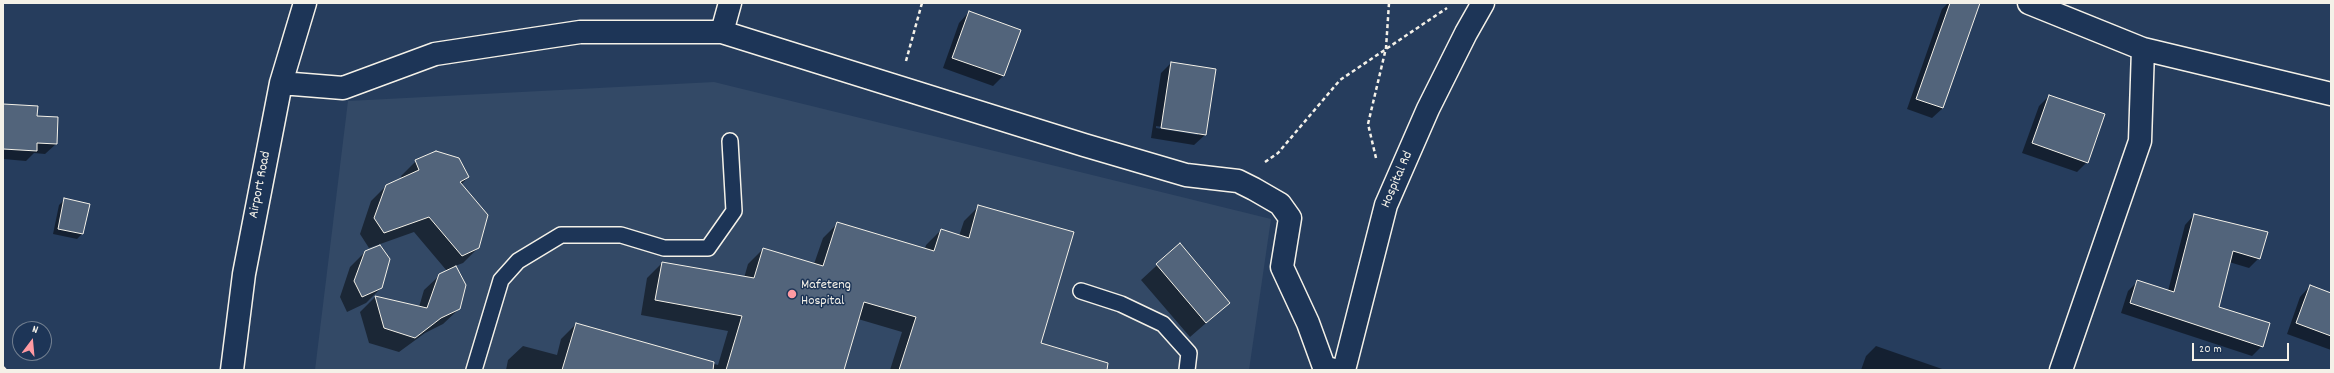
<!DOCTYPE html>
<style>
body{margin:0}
#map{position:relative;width:2334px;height:373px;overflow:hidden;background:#263d5d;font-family:Dekko,sans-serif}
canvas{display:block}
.frame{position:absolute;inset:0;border:4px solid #f4f1e8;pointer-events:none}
.north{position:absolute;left:12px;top:321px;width:40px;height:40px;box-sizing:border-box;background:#1d3557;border:1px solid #738091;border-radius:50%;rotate:16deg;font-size:11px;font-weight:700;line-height:16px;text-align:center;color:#f4f1e8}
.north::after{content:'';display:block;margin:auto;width:14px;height:18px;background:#ff9aa2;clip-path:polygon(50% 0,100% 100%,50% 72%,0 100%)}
.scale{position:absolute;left:2192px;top:343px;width:97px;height:18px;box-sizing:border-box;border:2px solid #f4f1e8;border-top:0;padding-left:5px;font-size:12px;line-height:14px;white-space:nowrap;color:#f4f1e8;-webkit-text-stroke:3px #1d3557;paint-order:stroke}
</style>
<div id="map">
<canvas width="2334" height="373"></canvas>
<div class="frame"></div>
<div class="north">N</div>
<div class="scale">20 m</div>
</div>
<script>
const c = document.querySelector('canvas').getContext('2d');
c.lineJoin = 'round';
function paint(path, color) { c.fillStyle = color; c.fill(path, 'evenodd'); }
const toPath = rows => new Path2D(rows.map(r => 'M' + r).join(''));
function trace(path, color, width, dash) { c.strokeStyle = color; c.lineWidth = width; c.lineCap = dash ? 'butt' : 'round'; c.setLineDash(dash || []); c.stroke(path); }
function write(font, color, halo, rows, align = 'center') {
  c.font = font + ' Dekko,sans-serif'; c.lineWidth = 3; c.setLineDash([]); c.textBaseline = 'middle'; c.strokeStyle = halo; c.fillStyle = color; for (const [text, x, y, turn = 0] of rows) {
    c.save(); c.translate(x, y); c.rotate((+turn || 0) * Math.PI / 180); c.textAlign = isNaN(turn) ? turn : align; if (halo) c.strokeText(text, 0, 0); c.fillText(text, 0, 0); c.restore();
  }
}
paint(toPath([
 [714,82,1271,219,1249,370,315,370,348,101]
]), '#334966');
paint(toPath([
 [1948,3,1963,3,1943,108,1932,118,1907,109,1942,9],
 [969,12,1020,30,1003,76,993,86,943,68,959,23],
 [1171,63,1205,135,1194,145,1151,138,1161,73],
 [1156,126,1198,133,1198,135,1156,128],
 [2049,96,2087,162,2077,172,2022,153,2039,106],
 [3,105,36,117,56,144,45,154,34,153,26,161,3,159],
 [416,161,468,177,461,185,478,248,463,263,455,266,465,285,459,309,443,324,425,333,399,352,369,343,360,312,375,297,419,307,424,290,440,275,447,271,414,232,369,248,360,234,371,201,386,186,402,179,401,176],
 [64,200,82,234,77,239,53,234,59,205],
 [979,206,1040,344,1056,370,890,370,902,332,858,319,843,370,506,370,508,360,523,346,557,355,561,339,576,324,718,365,728,331,641,315,647,278,662,263,744,278,748,264,763,249,814,264,823,238,838,223,925,249,926,245,941,230,959,236,964,221],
 [2194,215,2259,258,2249,268,2229,262,2218,307,2262,346,2252,356,2121,313,2128,291,2138,281,2168,291,2185,225],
 [1180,244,1229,303,1190,337,1141,280],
 [365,252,381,288,366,303,347,312,340,297,350,267],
 [2310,286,2331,294,2331,350,2287,334,2300,297],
 [1876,346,1945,370,1861,370,1866,356]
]), '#0007');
const building = toPath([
 [1950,3,1980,3,1943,108,1916,99,1950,3],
 [969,11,1021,30,1004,76,952,58,969,11],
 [1171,62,1216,69,1206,135,1161,128,1171,62],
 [2049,95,2105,114,2088,163,2032,143,2049,95],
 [3,104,38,106,37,116,58,117,57,144,37,143,37,151,3,149,3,104],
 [436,151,459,158,469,177,460,182,488,215,479,248,462,256,429,217,384,233,374,218,386,185,419,170,415,160,436,151],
 [64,198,90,204,83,234,58,229,64,198],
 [978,205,1074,232,1041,343,1108,363,1107,370,899,370,916,317,864,302,844,370,726,370,742,316,655,300,662,262,754,278,763,248,823,266,837,222,934,251,941,229,969,238,978,205],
 [2194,214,2268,232,2260,259,2233,251,2219,307,2270,323,2263,347,2130,303,2137,280,2174,292,2194,214],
 [1180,243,1230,303,1206,323,1156,264,1180,243],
 [380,245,390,259,382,288,362,297,354,281,365,251,380,245],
 [456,266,466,285,460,309,441,318,415,338,384,328,375,296,427,308,439,274,456,266],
 [2310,285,2331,293,2331,336,2296,323,2310,285],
 [576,323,714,362,713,370,562,370,576,323]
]);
paint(building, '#52647b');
trace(building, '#f4f1e8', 1);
const lane = toPath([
 [1081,291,1121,304,1163,324,1189,353,1187,370],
 [474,370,501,280,518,261,561,235,621,235,664,248,708,248,734,211,730,141]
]);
const street = toPath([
 [2029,3,2143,49,2331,94],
 [722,32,1084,145,1186,175,1238,181,1254,189,1280,204,1290,218,1282,267,1308,323,1324,367,1334,370],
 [281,83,343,88,435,54,580,32,722,32,730,3],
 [232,370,244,274,281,83,305,3],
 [1344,370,1386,205,1428,109,1466,33,1483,3],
 [2061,370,2140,141,2143,49]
]);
trace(lane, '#f4f1e8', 18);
trace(street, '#f4f1e8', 25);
trace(toPath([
 [906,61,922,3],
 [1376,158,1368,124,1386,48,1389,3],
 [1265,162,1278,153,1340,80,1447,8],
 [3,367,6,370]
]), '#f4f1e8', 2.5, [4, 3]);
trace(lane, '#1d3557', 15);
trace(street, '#1d3557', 22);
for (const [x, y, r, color] of [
 [792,294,5,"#ff9aa2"]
]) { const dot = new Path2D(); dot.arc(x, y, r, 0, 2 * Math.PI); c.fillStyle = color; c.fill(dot); trace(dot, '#1d3557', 1.5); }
write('14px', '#f4f1e8', '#1d3557', [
 ["Hospital Rd",1398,180,-67],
 ["Airport Road",261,185,-79]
]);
write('14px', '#f4f1e8', '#1d3557', [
 ["Mafeteng",801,286],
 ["Hospital",801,302]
], 'left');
</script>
